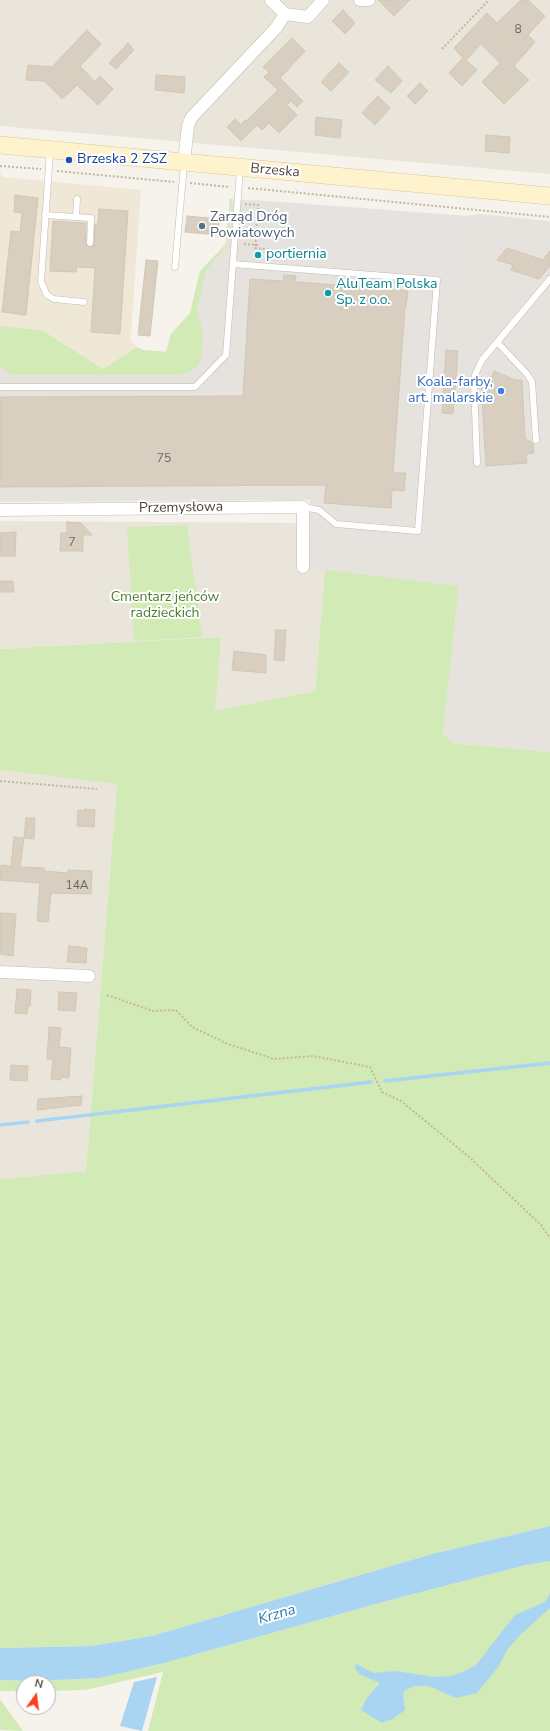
<!DOCTYPE html>
<meta charset="utf-8">
<style>
body{margin:0}
#map{position:relative;width:550px;height:1731px;overflow:hidden;background:#f6f3ec;font-family:"Nunito Sans",sans-serif}
canvas{display:block}
.north{position:absolute;left:16px;top:1675px;width:40px;height:40px;box-sizing:border-box;background:#fff;border:1px solid #b7b4b0;border-radius:50%;rotate:14deg;font-size:11px;font-weight:700;line-height:16px;text-align:center;color:#4b4439}
.north::after{content:'';display:block;margin:auto;width:14px;height:18px;background:#fc3f1d;clip-path:polygon(50% 0,100% 100%,50% 72%,0 100%)}
</style>
<div id="map">
<canvas width="550" height="1731"></canvas>
<div class="north">N</div>
</div>
<script>
const c = document.querySelector('canvas').getContext('2d');
c.lineJoin = 'round';
function paint(path, color) { c.fillStyle = color; c.fill(path, 'evenodd'); }
const toPath = rows => new Path2D(rows.map(r => 'M' + r).join(''));
function trace(path, color, width, dash) { c.strokeStyle = color; c.lineWidth = width; c.lineCap = dash ? 'butt' : 'round'; c.setLineDash(dash || []); c.stroke(path); }
function write(font, color, halo, rows, align = 'center') {
  c.font = font + ' "Nunito Sans",sans-serif'; c.lineWidth = 4; c.setLineDash([]); c.textBaseline = 'middle'; c.strokeStyle = halo; c.fillStyle = color; for (const [text, x, y, turn = 0] of rows) {
    c.save(); c.translate(x, y); c.rotate((+turn || 0) * Math.PI / 180); c.textAlign = isNaN(turn) ? turn : align; if (halo) c.strokeText(text, 0, 0); c.fillText(text, 0, 0); c.restore();
  }
}
paint(toPath([
 [0,0,550,0,550,174,0,126],
 [0,521,309,523,310,568,325,570,315,691,214,712,220,637,0,649],
 [0,770,117,783,86,1171,0,1179]
]), '#eae5da');
paint(toPath([
 [230,199,466,216,480,214,550,221,550,752,452,743,443,733,459,586,310,569,310,500,0,502,0,326,103,369,137,347,143,350,166,352,171,334,190,313,200,271,226,244]
]), '#e6e2dd');
paint(toPath([
 [0,173,3,177,141,190,131,334,131,341,137,347,103,370,42,330,0,326]
]), '#efe8d6');
paint(toPath([
 [230,199,232,199,227,245,206,270,199,301,197,311,203,333,201,357,198,366,193,370,180,375,11,375,0,365,0,326,42,330,103,369,137,347,143,350,166,352,171,334,190,313,200,271,226,244],
 [187,525,202,637,134,641,127,527],
 [325,570,459,586,443,733,452,743,550,752,550,1526,432,1554,152,1636,92,1646,0,1648,0,1179,86,1171,117,784,0,770,0,649,221,637,215,711,315,691],
 [550,1561,550,1731,148,1731,163,1672,85,1690,48,1691,48,1683,24,1683,24,1691,0,1691,0,1680,33,1681,100,1678,164,1663,394,1599,526,1565],
 [0,1699,23,1731,0,1730]
]), '#d2eab5');
paint(toPath([
 [255,200,466,216,461,275,251,259]
]), '#e5e3e0');
paint(toPath([
 [550,1526,550,1561,526,1565,394,1599,164,1663,100,1678,33,1681,0,1680,0,1648,92,1646,152,1636,432,1554],
 [550,1593,550,1608,520,1635,507,1650,499,1666,477,1693,456,1698,429,1686,414,1686,404,1691,403,1695,405,1710,394,1718,382,1723,361,1710,367,1698,380,1683,361,1675,355,1669,356,1664,374,1673,395,1671,435,1677,452,1676,465,1671,476,1665,515,1615,545,1602],
 [157,1677,142,1731,120,1726,134,1682]
]), '#a9d4f2');
trace(toPath([
 [385,1081,550,1063],
 [37,1121,371,1082],
 [0,1125,28,1122]
]), '#a9d4f2', 3.5);
const building = toPath([
 [378,0,410,0,394,16,378,0],
 [521,0,528,0,545,16,528,35,535,42,514,66,529,80,504,104,482,82,500,63,481,44,466,60,477,70,462,86,449,73,463,58,454,48,487,13,497,23,521,0],
 [343,10,355,23,345,34,332,21,343,10],
 [87,30,101,44,80,66,95,82,100,76,113,89,98,105,77,85,62,99,44,81,26,80,28,65,52,67,87,30],
 [292,38,305,51,280,78,303,101,297,107,291,101,287,105,297,115,279,133,269,123,262,130,257,125,241,141,227,127,235,119,241,125,245,120,246,121,278,90,264,77,269,72,263,67,292,38],
 [128,43,134,50,116,69,109,63,128,43],
 [339,63,349,72,331,91,321,82,339,63],
 [388,66,402,81,391,93,375,80,388,66],
 [156,75,185,77,184,93,155,90,156,75],
 [420,83,428,91,415,104,407,96,420,83],
 [378,96,390,108,375,125,362,113,378,96],
 [316,117,342,120,340,138,315,135,316,117],
 [486,135,510,137,509,153,485,151,486,135],
 [15,195,38,198,26,315,2,312,11,231,20,232,22,213,14,212,15,195],
 [99,209,128,211,120,334,91,332,95,268,77,267,76,272,50,271,53,221,86,223,86,245,92,247,94,244,95,224,98,224,99,209],
 [187,216,219,219,218,235,185,232,187,216],
 [507,248,543,260,550,251,550,266,539,279,511,270,513,265,497,260,507,248],
 [146,260,158,261,150,336,138,335,146,260],
 [284,275,296,276,295,282,362,287,363,281,375,282,374,288,408,291,406,307,405,307,393,473,406,473,404,491,392,490,391,508,324,503,326,485,0,487,0,397,243,396,250,279,283,281,284,275],
 [446,350,458,351,453,414,442,413,446,350],
 [494,371,515,380,522,380,525,439,533,443,534,453,526,454,527,463,486,466,481,382,490,382,494,371],
 [67,522,81,523,92,535,83,535,83,551,60,551,61,533,67,533,67,522],
 [16,532,15,556,1,556,0,533,16,532],
 [0,581,13,581,14,592,0,592,0,581],
 [276,630,286,630,284,661,274,660,276,630],
 [234,651,266,655,266,673,232,670,234,651],
 [85,809,95,810,94,827,77,826,78,810,85,811,85,809],
 [26,818,35,818,34,839,24,838,26,818],
 [14,837,24,838,20,867,44,868,44,871,68,873,68,870,92,871,91,894,51,893,48,922,37,921,40,883,0,880,1,865,11,866,14,837],
 [0,913,16,914,13,956,0,954,0,913],
 [69,946,87,948,86,963,67,962,69,946],
 [17,989,31,990,30,1006,28,1006,27,1014,15,1013,17,989],
 [59,992,77,993,75,1011,58,1010,59,992],
 [49,1027,61,1028,59,1047,71,1048,69,1078,61,1077,61,1080,51,1079,53,1059,47,1059,49,1027],
 [11,1065,28,1066,27,1081,10,1080,11,1065],
 [82,1096,81,1105,37,1110,38,1099,82,1096]
]);
paint(building, '#d8cfc1');
trace(building, '#d3c7b4', 1);
const lane = toPath([
 [50,151,41,282,47,295,54,299,84,302],
 [45,215,91,218,90,243],
 [76,217,77,199],
 [233,264,437,280,418,531,336,524,319,510,303,507],
 [175,267,184,164],
 [497,342,527,374,532,382,536,440],
 [0,387,195,387,226,355,240,169],
 [477,463,474,383,475,375,482,360,550,279]
]);
const street = toPath([
 [271,0,285,14],
 [360,0,369,0],
 [285,14,308,17,323,0],
 [184,162,188,126,191,118,276,28,285,14],
 [0,510,303,507,303,567],
 [0,972,89,976]
]);
const secondary = toPath([
 [0,145,550,196]
]);
trace(lane, '#c2bbae', 7);
trace(street, '#c2bbae', 13);
trace(secondary, '#d6c79b', 18);
trace(toPath([
 [442,49,489,0],
 [0,166,41,169],
 [57,171,174,182],
 [190,183,230,187],
 [248,188,550,217],
 [245,204,258,205,255,248,273,250,272,258],
 [244,244,259,245],
 [0,781,97,789],
 [107,995,153,1011,176,1010,192,1027,228,1044,274,1059,313,1056,370,1067,382,1092,401,1101,468,1156,541,1225,550,1238]
]), '#c4b79f', 2, [2, 2]);
trace(lane, '#fff', 6);
trace(street, '#fff', 12);
trace(secondary, '#fff3cd', 17);
for (const [x, y, r, color] of [
 [69,160,4,"#1a4fb4"],
 [202,226,4,"#5c6f8a"],
 [258,255,4,"#0f9aa8"],
 [328,293,4,"#0f9aa8"],
 [501,391,4,"#3f7fe0"]
]) { const dot = new Path2D(); dot.arc(x, y, r, 0, 2 * Math.PI); c.fillStyle = color; c.fill(dot); trace(dot, '#fff', 1.5); }
write('12px', '#6e675b', null, [
 ["8",518,30],
 ["75",164,459],
 ["7",72,543],
 ["14A",77,886]
]);
write('14px', '#164399', '#fff', [
 ["Brzeska 2 ZSZ",77,160]
], 'left');
write('14px', '#4b4439', '#fff', [
 ["Brzeska",275,171,5],
 ["Przemysłowa",181,508,-1]
]);
write('14px', '#4e5e75', '#fff', [
 ["Zarząd Dróg",210,218],
 ["Powiatowych",210,234]
], 'left');
write('14px', '#0d838f', '#fff', [
 ["portiernia",266,255],
 ["AluTeam Polska",336,285],
 ["Sp. z o.o.",336,301]
], 'left');
write('14px', '#366cbe', '#fff', [
 ["Koala-farby,",493,383],
 ["art. malarskie",493,399]
], 'right');
write('14px', '#4a7f2a', '#fff', [
 ["Cmentarz jeńców",165,598],
 ["radzieckich",165,614]
]);
write('italic 15px', '#2e7ab2', '#fff', [
 ["Krzna",277,1615,-16]
]);
</script>
